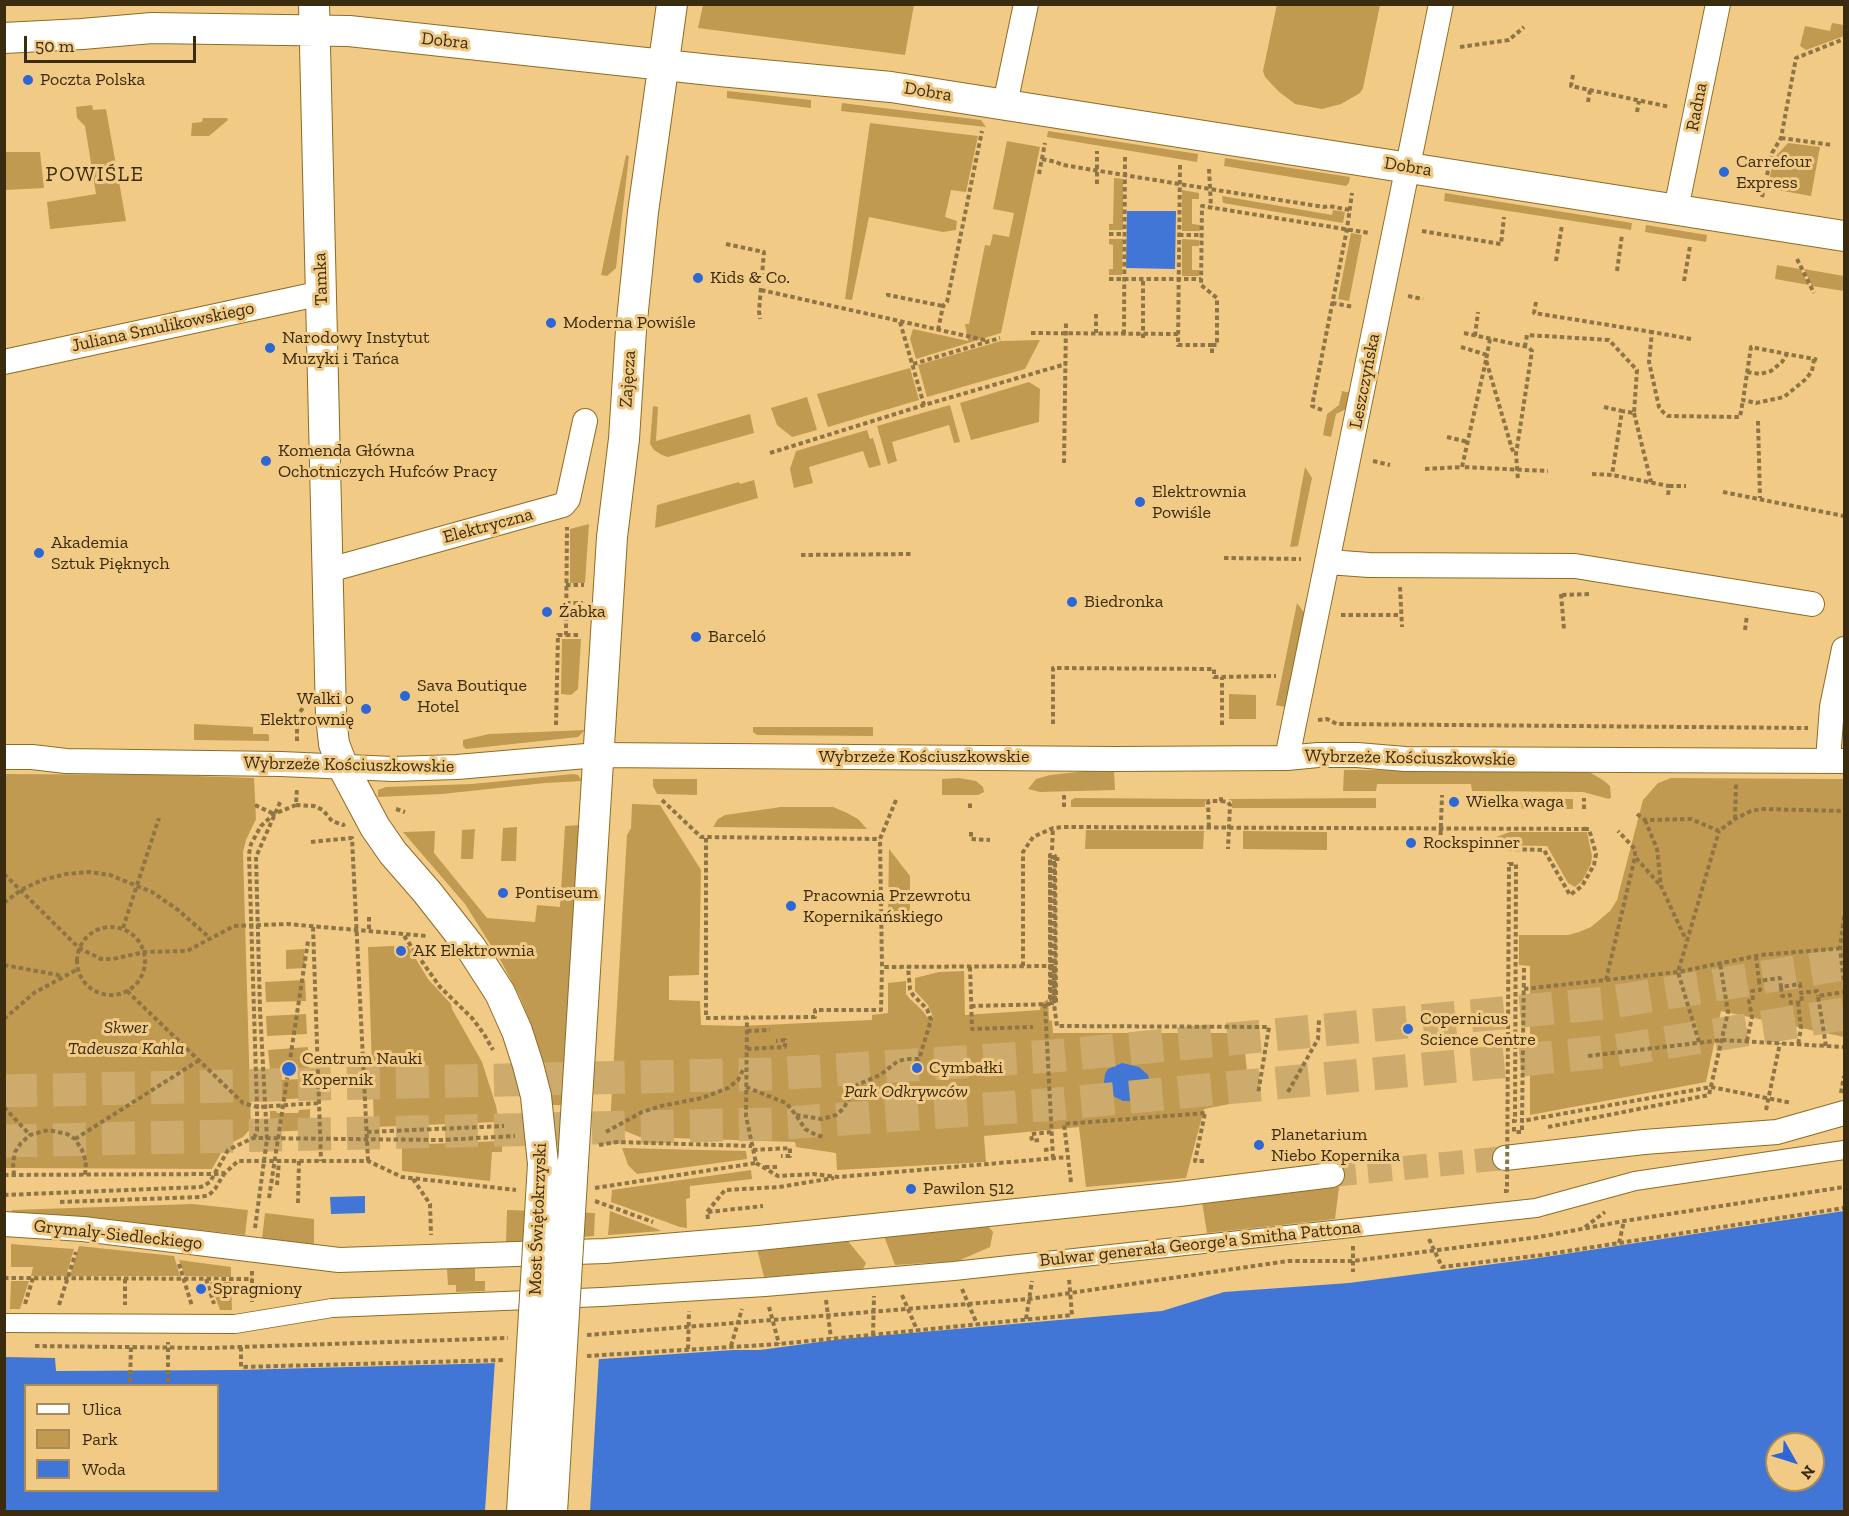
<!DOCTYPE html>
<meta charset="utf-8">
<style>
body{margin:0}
#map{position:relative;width:1849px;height:1516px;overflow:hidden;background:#f1cb85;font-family:"Zilla Slab",serif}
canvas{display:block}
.frame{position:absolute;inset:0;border:6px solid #3b2c0f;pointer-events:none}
.legend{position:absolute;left:24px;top:1384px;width:195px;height:108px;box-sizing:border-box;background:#f1cb85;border:2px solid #a88b56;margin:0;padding:8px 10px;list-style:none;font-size:18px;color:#3b2c0f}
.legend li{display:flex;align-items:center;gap:12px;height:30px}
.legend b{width:30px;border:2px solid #a88b56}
.north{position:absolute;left:1765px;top:1432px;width:60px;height:60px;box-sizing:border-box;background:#f1cb85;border:2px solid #a88b56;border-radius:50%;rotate:129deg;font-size:16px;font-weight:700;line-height:24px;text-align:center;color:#3b2c0f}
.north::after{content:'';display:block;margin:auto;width:21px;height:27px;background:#2d67d5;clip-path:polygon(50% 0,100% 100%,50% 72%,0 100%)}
.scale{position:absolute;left:24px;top:36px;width:172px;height:27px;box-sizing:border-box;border:3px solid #3b2c0f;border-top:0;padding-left:8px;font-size:18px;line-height:21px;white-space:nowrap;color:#3b2c0f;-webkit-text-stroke:4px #f1cb85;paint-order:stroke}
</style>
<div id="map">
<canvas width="1849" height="1516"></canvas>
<div class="frame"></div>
<ul class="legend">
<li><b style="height:8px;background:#fff"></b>Ulica</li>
<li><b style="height:16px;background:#c19a51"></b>Park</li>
<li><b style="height:16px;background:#4175d6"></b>Woda</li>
</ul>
<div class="north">N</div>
<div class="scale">50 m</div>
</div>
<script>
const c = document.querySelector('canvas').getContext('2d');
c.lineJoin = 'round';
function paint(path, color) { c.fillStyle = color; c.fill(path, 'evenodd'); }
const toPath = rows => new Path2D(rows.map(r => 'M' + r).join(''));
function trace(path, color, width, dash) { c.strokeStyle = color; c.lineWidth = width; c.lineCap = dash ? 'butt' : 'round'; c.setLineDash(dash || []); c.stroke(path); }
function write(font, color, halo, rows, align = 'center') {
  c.font = font + ' "Zilla Slab",serif'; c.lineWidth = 6; c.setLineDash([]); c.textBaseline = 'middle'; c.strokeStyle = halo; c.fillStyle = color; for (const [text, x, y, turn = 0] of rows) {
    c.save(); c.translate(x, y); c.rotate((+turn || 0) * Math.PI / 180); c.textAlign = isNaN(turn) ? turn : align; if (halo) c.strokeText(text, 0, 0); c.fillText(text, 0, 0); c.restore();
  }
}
paint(toPath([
 [1277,4,1380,5,1363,88,1360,93,1341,104,1322,109,1295,104,1278,91,1265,77,1263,71],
 [703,5,703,4,914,5,905,55,698,28],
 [1832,23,1844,25,1844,36,1806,50,1800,46,1805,26,1830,31],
 [727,91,811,100,811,108,727,98],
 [842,103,981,120,986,127,841,111],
 [92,105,93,110,106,109,126,221,50,229,47,202,96,194,85,126,77,118,76,107],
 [203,118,227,118,228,120,209,136,191,136,192,123,202,122],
 [870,123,978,136,966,192,951,190,945,217,957,221,956,230,943,232,869,217,852,300,845,299],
 [1048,131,1198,154,1197,162,1047,137],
 [1007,141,1040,147,1001,333,916,359,910,339,913,329,968,341,965,324,969,324,985,245,990,246,993,234,1009,237,1014,213,993,209],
 [1788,143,1820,147,1811,196,1772,189,1768,185,1774,158],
 [5,152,40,152,44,188,5,190],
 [626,155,629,156,616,268,607,276,601,275],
 [1225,158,1350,177,1349,183,1346,186,1224,166],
 [1114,178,1123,179,1123,230,1109,230,1109,224,1113,224],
 [1182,190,1199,193,1199,199,1192,199,1192,224,1200,225,1200,231,1182,231],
 [1445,193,1632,223,1631,230,1444,201],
 [1222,196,1332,215,1333,210,1345,212,1343,223,1223,203],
 [1646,225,1707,235,1706,242,1645,232],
 [1351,233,1362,235,1349,301,1338,299],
 [1109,239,1123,239,1122,275,1109,275,1109,269,1113,269,1113,245,1109,244],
 [1182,239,1199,240,1199,246,1192,246,1192,270,1199,270,1199,276,1182,276],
 [1777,265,1800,269,1809,285,1775,279],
 [1804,269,1844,276,1844,291,1812,286],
 [1040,340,1025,369,927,397,918,365,1001,341],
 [910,368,919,400,828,427,817,394],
 [1029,382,1040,389,1039,422,971,440,960,403],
 [1342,391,1351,393,1348,408,1336,414,1331,437,1323,435,1327,414,1339,405],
 [807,397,817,430,792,437,777,425,771,408],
 [950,405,960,442,954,443,949,425,892,442,897,461,888,464,877,426],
 [653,406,658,407,656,441,750,414,754,433,668,457,662,455,654,450,650,444],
 [867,430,870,439,873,438,881,465,869,468,863,451,809,467,813,483,794,488,790,469,796,451],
 [1305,467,1312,478,1298,546,1290,547],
 [754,480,758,498,655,528,657,505,739,482,740,484],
 [589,524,585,583,570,583,570,529],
 [1297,603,1305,614,1285,707,1276,705],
 [562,639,581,639,578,689,571,695,561,694],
 [1229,694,1256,695,1256,719,1229,719],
 [194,724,253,727,253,734,267,734,269,735,269,741,194,740],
 [753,727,873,727,873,736,757,735,753,732],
 [585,730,578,737,466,749,463,746,463,740,489,734],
 [1096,770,1114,770,1115,790,1040,792,1028,789,1036,779,1050,775],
 [1344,770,1581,771,1589,772,1603,780,1610,786,1611,797,1609,799,1583,792,1472,791,1471,784,1377,784,1376,791,1343,791],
 [5,774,166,775,254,778,256,819,246,840,243,852,251,1128,243,1137,225,1146,212,1169,5,1168],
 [573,774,578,775,582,781,545,783,442,794,378,797,378,790,386,787,472,784],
 [959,778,976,781,983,787,984,792,978,795,942,795,942,779],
 [1671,778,1844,779,1844,1037,1721,1011,1706,1082,1530,1115,1530,966,1519,965,1519,935,1568,935,1579,932,1591,927,1610,911,1617,900,1643,800,1658,783],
 [653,779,697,779,697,795,657,794,653,786],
 [1075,798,1210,799,1205,802,1205,807,1071,807,1071,800],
 [1376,798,1376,808,1232,808,1232,801,1228,799],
 [1471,798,1573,799,1573,809,1471,808],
 [632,804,660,805,701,870,699,975,669,976,669,1000,700,1001,701,1025,741,1026,872,1020,872,1015,888,1013,888,983,906,981,906,994,910,999,923,1011,927,1017,933,1017,928,1005,915,991,915,978,939,972,964,971,965,1015,1040,1010,1041,1004,1048,999,1049,1020,1052,1021,1053,1033,1243,1033,1250,1100,1204,1109,1186,1178,1086,1187,1079,1127,984,1136,986,1162,837,1170,836,1153,796,1147,795,1142,640,1137,610,1125,627,835,631,828],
 [781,807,833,807,847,813,858,819,867,829,713,827,718,819,725,815],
 [580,825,562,1105,551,1105,543,1060,534,1032,519,995,502,963,465,904,403,832,435,831,434,853,487,918,535,922,537,905,560,907,565,826],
 [517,827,516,861,501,861,503,828],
 [475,829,473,859,461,859,462,830],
 [1086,830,1204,831,1203,849,1085,849],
 [1243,831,1327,832,1327,850,1243,849],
 [1510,832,1587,832,1592,856,1591,864,1582,881,1575,887,1568,883,1547,846,1486,845,1485,842,1488,840],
 [889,849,910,876,910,919,909,922,902,925,896,923,888,915],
 [394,946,395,953,404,953,405,946,408,946,428,979,451,1004,452,1009,482,1062,496,1106,498,1117,496,1122,374,1127,368,947],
 [304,949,305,968,286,969,286,950],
 [305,980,306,1001,266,1002,265,982],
 [306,1014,307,1034,267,1036,266,1016],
 [308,1047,309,1068,270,1070,268,1050],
 [309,1079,309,1098,270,1100,269,1080],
 [310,1109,310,1130,270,1132,270,1111,276,1111,277,1113,298,1113,299,1110],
 [502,1141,502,1152,492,1152,490,1181,402,1171,402,1145],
 [622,1148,746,1151,747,1159,637,1174,628,1165],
 [751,1170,752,1179,690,1186,690,1198,686,1199,687,1228,680,1227,611,1202,612,1190],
 [1339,1187,1335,1219,1207,1233,1202,1202],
 [193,1204,248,1210,245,1235,127,1222,11,1214,12,1210],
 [507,1210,595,1213,594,1236,506,1243],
 [610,1211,657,1229,661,1231,608,1235],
 [265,1213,314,1219,314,1244,262,1238],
 [987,1225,993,1232,990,1247,958,1261,895,1265,884,1236],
 [847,1240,866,1263,863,1269,764,1277,757,1249],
 [11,1244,47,1247,74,1249,66,1276,31,1276,33,1267,11,1267],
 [79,1246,174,1256,180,1276,70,1276],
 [179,1260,231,1267,231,1277,185,1276],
 [475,1268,475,1281,485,1281,485,1291,456,1292,456,1285,448,1285,447,1269],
 [11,1281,29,1281,20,1309,10,1309],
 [210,1282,231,1282,232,1310,220,1310]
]), '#c19a51');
paint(toPath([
 [1127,211,1176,211,1175,269,1126,268],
 [1122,1063,1139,1067,1148,1075,1152,1090,1145,1098,1137,1101,1123,1101,1113,1096,1107,1091,1104,1083,1105,1074,1108,1069],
 [365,1196,365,1213,331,1214,330,1197],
 [1844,1211,1844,1511,5,1512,5,1357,55,1358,56,1371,238,1370,573,1361,733,1350,760,1350,842,1339,1162,1311,1224,1292,1349,1283,1532,1259],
 [26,1386,218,1386,218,1490,26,1490],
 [1777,1444,1813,1444,1813,1480,1777,1480]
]), '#4175d6');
paint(toPath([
 [599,1356,590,1512,485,1511,495,1360]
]), '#f1cb85');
trace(toPath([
 [1332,1175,1505,1158]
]), '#cdab6d', 24, [24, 12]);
trace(toPath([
 [4,1091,772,1074,1053,1056,1606,1003,1844,964],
 [4,1141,772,1124,1057,1104,1615,1051,1844,1014]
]), '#cdab6d', 33, [33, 16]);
const pedestrian = toPath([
 [4,1323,235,1324,332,1308,602,1297,765,1287,954,1271,1536,1208,1635,1181,1844,1150]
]);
const minor = toPath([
 [1005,104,1026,4],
 [1676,209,1718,4],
 [4,362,322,293],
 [1328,562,1369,565,1575,566,1812,604],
 [329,570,563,505,568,499,585,421],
 [4,757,32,757,66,761,281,764,393,769,457,767,598,755,1114,759,1287,758,1318,755,1357,755,1405,759,1844,761],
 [1287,758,1441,4],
 [1828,760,1832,707,1844,649],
 [1505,1158,1644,1142,1777,1132,1844,1113],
 [4,1224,83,1229,339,1260,605,1251,759,1238,1179,1194,1332,1175]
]);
const tertiary = toPath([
 [314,4,331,715,334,744,343,767,375,827,393,853,427,892,471,948,500,993,517,1031,528,1065,536,1096,543,1164],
 [4,38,82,34,152,28,349,31,720,71,891,87,1844,236],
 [573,1163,612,537,624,439,631,330,643,212,672,4]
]);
trace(pedestrian, '#8e6b23', 20);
trace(minor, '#8e6b23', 26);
trace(tertiary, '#8e6b23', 32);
trace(toPath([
 [1460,47,1509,40,1524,27],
 [1573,75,1571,86,1670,107],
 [1588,102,1590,90],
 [1637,112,1639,101],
 [1781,138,1832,145],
 [1042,159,1056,162,1063,165,1210,189,1324,207,1329,206,1350,210],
 [1180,165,1178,345,1212,345,1212,354],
 [1209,169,1211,207],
 [1039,174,1045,143],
 [1097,184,1097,151],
 [1762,197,1772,153,1781,138,1796,58,1844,39],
 [1422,231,1501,244,1504,217],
 [1109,234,1124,234],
 [1179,235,1202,235],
 [726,244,764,252,759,311,760,319],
 [1797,259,1814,293],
 [1556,261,1562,225],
 [1617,271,1622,235],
 [1109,279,1201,279],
 [1684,281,1690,246],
 [761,290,989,341],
 [888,293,888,295,943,306],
 [1408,296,1423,299],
 [1536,302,1534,313,1652,332],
 [1332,303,1354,307],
 [1096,314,1096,333],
 [900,322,924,405],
 [938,330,943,306,947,302,982,131],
 [1031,333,1178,334],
 [1464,333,1528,347,1532,351,1516,454,1518,480],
 [1124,334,1125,156],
 [1475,336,1478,312],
 [1143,338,1143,279],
 [1490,339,1486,360,1512,449,1515,454],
 [1691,339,1652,332,1649,362,1659,407,1663,412,1668,416,1740,417,1743,400],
 [1212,345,1217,345,1217,298,1201,285,1202,206,1369,233],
 [1461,347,1487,355],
 [1525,347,1527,335,1609,340,1637,370,1634,413,1622,411,1612,475],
 [1814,359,1812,371,1806,379,1784,397,1756,403,1743,400,1751,347,1787,354,1814,359,1817,360],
 [1486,360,1462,467,1548,471],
 [913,364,1000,338],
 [1747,372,1760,374,1771,371,1782,362,1787,354],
 [1604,407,1622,411],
 [1322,410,1312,406,1347,229,1352,193],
 [1634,413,1651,482],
 [1758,421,1760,498],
 [1447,437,1468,442],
 [770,453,924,405,1066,364],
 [1373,461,1390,465],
 [1064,463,1066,322],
 [1425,469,1462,467],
 [1592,474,1612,475,1669,486,1668,496],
 [1669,486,1686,486],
 [1723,492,1844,516],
 [801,555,912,554],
 [1224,558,1301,559],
 [566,585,584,585],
 [1400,587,1402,627],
 [1561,594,1564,629],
 [1562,595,1591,594],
 [566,603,583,603],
 [1341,615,1401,615],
 [1745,630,1747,615],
 [566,635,580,635],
 [1318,720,1327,719,1337,724,1808,728],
 [1053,724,1053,668,1214,669,1214,677,1276,676],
 [556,725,558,635,566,635,567,527],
 [1222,725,1222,677],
 [297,741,297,717,304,706],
 [662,800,701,837,880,839],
 [896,800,880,839,882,967,1054,966,1054,1004,1057,1026,1269,1027,1258,1094],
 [1221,801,1228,802,1230,805,1228,849],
 [255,805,274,814],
 [296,805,314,806,323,810,332,821,343,825,345,824],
 [1064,807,1064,795],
 [970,808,970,801],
 [396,809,405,812],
 [1584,809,1584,798],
 [1637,814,1645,820,1691,819,1719,831,1735,819,1751,811,1761,809,1844,811],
 [1735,819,1736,783],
 [1645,820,1657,849,1661,886,1686,940],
 [1209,827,1208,803,1209,801,1221,801,1221,795],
 [971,832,971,839,990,840],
 [706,838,706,1018,815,1017,815,1010,881,1010,882,967],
 [311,842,352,838,368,1161],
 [1440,847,1544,850,1570,895,1582,886,1594,865,1596,854,1589,829,1584,829],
 [1052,850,1053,828],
 [1440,850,1442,795],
 [1636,858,1661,886],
 [4,874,79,948,101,959,113,959,144,952,187,951,234,926,287,924,427,936],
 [4,903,21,890,42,880,66,874,89,872,110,875,152,892,178,910,210,938],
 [1844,916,1840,948,1844,983],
 [369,917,369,932],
 '77 961a34 34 0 1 1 68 0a34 34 0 1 1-68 0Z',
 [313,927,321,1161],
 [123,928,159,818],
 [404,936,440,987,472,1018,484,1034,493,1050],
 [1756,956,1759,981],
 [4,965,58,975,61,978],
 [1023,966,1023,852,1033,837,1053,828,1064,827,1584,829,1583,825],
 [970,967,972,1029,1033,1027],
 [1524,968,1522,1121,1711,1087,1792,1103],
 [1606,980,1635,857,1635,849,1618,831],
 [1781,987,1782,996,1790,995,1791,1003,1802,1002,1801,993],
 [1524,989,1678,972,1761,955,1844,948],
 [127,991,243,1103,257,1107,320,1103],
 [1798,1002,1801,1028,1798,1045],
 [1045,1004,1053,1159],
 [971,1006,1054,1004],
 [4,1019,34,993,78,969],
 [747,1031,770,1030],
 [1747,1041,1752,1017,1749,1001,1753,1000,1752,991,1760,990,1759,981,1780,978,1781,987,1800,984,1801,993,1817,991,1818,996],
 [1699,1042,1678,972,1719,831],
 [1826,1046,1818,996,1844,992],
 [747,1049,785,1047,785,1040,776,1041],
 [1588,1056,1722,1040,1844,1047],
 [746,1087,786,1103,796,1115,805,1129,816,1135,825,1137],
 [1288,1092,1318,1039,1319,1020],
 [1841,1093,1844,1076],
 [4,1107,30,1135],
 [1766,1110,1780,1043],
 [796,1115,822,1119,836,1115,843,1109,857,1085,880,1075,898,1061,907,1059,919,1059,931,1020,927,1009,913,995,910,989,908,967],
 [1514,1127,1514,1132,1522,1132,1522,1121],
 [1548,1127,1709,1095,1728,1012,1720,963],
 [367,1132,504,1126],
 [606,1132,642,1112,661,1106,702,1098,728,1088,738,1080,744,1068],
 [254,1138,257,1131,257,1107,249,854,251,844,261,826,274,814,296,805,297,788],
 [75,1139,198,1061],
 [1039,1140,1032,1141,1031,1134,1051,1132],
 [599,1145,617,1142,752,1146],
 [753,1150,790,1148,790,1156,781,1156],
 [1044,1150,1052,1149],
 [1204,1161,1195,1161,1205,1113],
 [756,1163,778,1176,813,1174,838,1177,1068,1157],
 [765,1167,778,1167],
 [4,1175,215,1174,225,1173,238,1161,368,1161,402,1177,516,1190],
 [14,1175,13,1163,15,1152,21,1143,30,1135,48,1130,67,1134,75,1139,82,1150,86,1162,85,1175],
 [413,1179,430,1204,431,1235],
 [1071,1182,1064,1124,1206,1113],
 [277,1185,279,1161],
 [595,1188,756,1163,746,1116,747,1017],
 [4,1195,201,1187,210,1182,228,1150,253,1138,441,1140,515,1136],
 [269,1198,308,941],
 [595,1201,653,1222],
 [60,1202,201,1197,209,1195,215,1189,224,1174],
 [298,1203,299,1161],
 [708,1212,763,1206],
 [708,1219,707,1212,725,1190,779,1187,834,1178],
 [1585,1227,1605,1212],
 [255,1228,267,1139,260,1010,256,857,281,800],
 [1429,1239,1442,1267,1542,1255,1844,1208],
 [1619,1243,1624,1221],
 [1353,1246,1353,1272],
 [179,1264,192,1306],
 [252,1271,252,1302],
 [4,1278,252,1279],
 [125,1279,125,1305],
 [206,1279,214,1304],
 [962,1289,977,1324],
 [902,1295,917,1330],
 [826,1300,831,1338],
 [25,1304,33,1278],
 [59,1305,76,1252],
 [769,1307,779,1344],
 [1026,1319,1032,1281],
 [587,1335,1029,1299,1288,1261,1353,1261,1539,1237,1624,1221,1844,1187],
 [873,1335,874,1296],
 [35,1346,209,1348,508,1338],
 [731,1346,742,1309],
 [241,1347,241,1367,505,1360],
 [688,1349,689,1311],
 [587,1356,779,1344,1072,1315,1069,1279],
 [130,1382,131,1347]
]), '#8f7545', 4, [4.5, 3]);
trace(pedestrian, '#fff', 18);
trace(minor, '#fff', 24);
trace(tertiary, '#fff', 30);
const tertiaryBridge = toPath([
 [522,1512,543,1164],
 [552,1512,573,1163]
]);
trace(tertiaryBridge, '#8e6b23', 32, []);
trace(toPath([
 [1055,857,1050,857,1050,1003,1056,1003,1055,856,1050,855,1051,1000,1055,1000,1054,859,1060,859],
 [1504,1191,1507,1191,1509,864,1516,864,1515,1121,1510,1121],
 [168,1382,168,1342]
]), '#8f7545', 4, [4.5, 3]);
trace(tertiaryBridge, '#fff', 30);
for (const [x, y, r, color] of [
 [28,80,6,"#2d67d5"],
 [1724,172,6,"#2d67d5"],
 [698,278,6,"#2d67d5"],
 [551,323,6,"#2d67d5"],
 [270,348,6,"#2d67d5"],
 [266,461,6,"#2d67d5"],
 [1140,502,6,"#2d67d5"],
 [39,553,6,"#2d67d5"],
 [1072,602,6,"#2d67d5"],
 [547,612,6,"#2d67d5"],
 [696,637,6,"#2d67d5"],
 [405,696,6,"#2d67d5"],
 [366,709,6,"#2d67d5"],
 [1454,802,6,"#2d67d5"],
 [1411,843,6,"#2d67d5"],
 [503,893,6,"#2d67d5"],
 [791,906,6,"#2d67d5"],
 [401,951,6,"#2d67d5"],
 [1408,1029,6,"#2d67d5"],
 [917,1068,6,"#2d67d5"],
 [289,1069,8,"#2d67d5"],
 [1259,1145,6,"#2d67d5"],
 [911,1189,6,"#2d67d5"],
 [201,1289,6,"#2d67d5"]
]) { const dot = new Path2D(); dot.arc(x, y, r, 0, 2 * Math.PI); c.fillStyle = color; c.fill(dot); trace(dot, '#f1cb85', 2); }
write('18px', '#3b2c0f', '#f1cb85', [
 ["Dobra",445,41,6],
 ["Dobra",928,92,9],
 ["Radna",1697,107,-79],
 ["Dobra",1408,167,9],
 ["Tamka",321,279,-92],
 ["Juliana Smulikowskiego",163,327,-12],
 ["Zajęcza",628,379,-86],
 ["Leszczyńska",1365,381,-79],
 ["Elektryczna",488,526,-15],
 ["Wybrzeże Kościuszkowskie",924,757],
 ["Wybrzeże Kościuszkowskie",1410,758,1],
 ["Wybrzeże Kościuszkowskie",349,765,1],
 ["Most Świętokrzyski",538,1219,-88],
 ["Grymaly-Siedleckiego",118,1235,6],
 ["Bulwar generała George'a Smitha Pattona",1200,1244,-6]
]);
write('18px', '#3b2c0f', '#f1cb85', [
 ["Poczta Polska",40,80],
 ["Carrefour",1736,162],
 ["Express",1736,183],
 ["Kids & Co.",710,278],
 ["Moderna Powiśle",563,323],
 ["Narodowy Instytut",282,338],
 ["Muzyki i Tańca",282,359],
 ["Komenda Główna",278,451],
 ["Ochotniczych Hufców Pracy",278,472],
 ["Elektrownia",1152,492],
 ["Powiśle",1152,513],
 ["Akademia",51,543],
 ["Sztuk Pięknych",51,564],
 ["Biedronka",1084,602],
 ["Żabka",559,612],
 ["Barceló",708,637],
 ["Sava Boutique",417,686],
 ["Hotel",417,707],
 ["Walki o",354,699,"right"],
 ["Elektrownię",354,720,"right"],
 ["Wielka waga",1466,802],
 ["Rockspinner",1423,843],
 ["Pontiseum",515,893],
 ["Pracownia Przewrotu",803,896],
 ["Kopernikańskiego",803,917],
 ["AK Elektrownia",413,951],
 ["Copernicus",1420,1019],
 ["Science Centre",1420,1040],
 ["Centrum Nauki",302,1059],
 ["Kopernik",302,1080],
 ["Cymbałki",929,1068],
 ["Planetarium",1271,1135],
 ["Niebo Kopernika",1271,1156],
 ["Pawilon 512",923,1189],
 ["Spragniony",213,1289]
], 'left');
write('italic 18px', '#372c17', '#f1cb85', [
 ["Skwer",126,1028],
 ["Tadeusza Kahla",126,1049],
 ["Park Odkrywców",906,1092]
]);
c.letterSpacing = '1.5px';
write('21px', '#3b2c0f', '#f1cb85', [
 ["POWIŚLE",95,175]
]);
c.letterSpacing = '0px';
</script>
